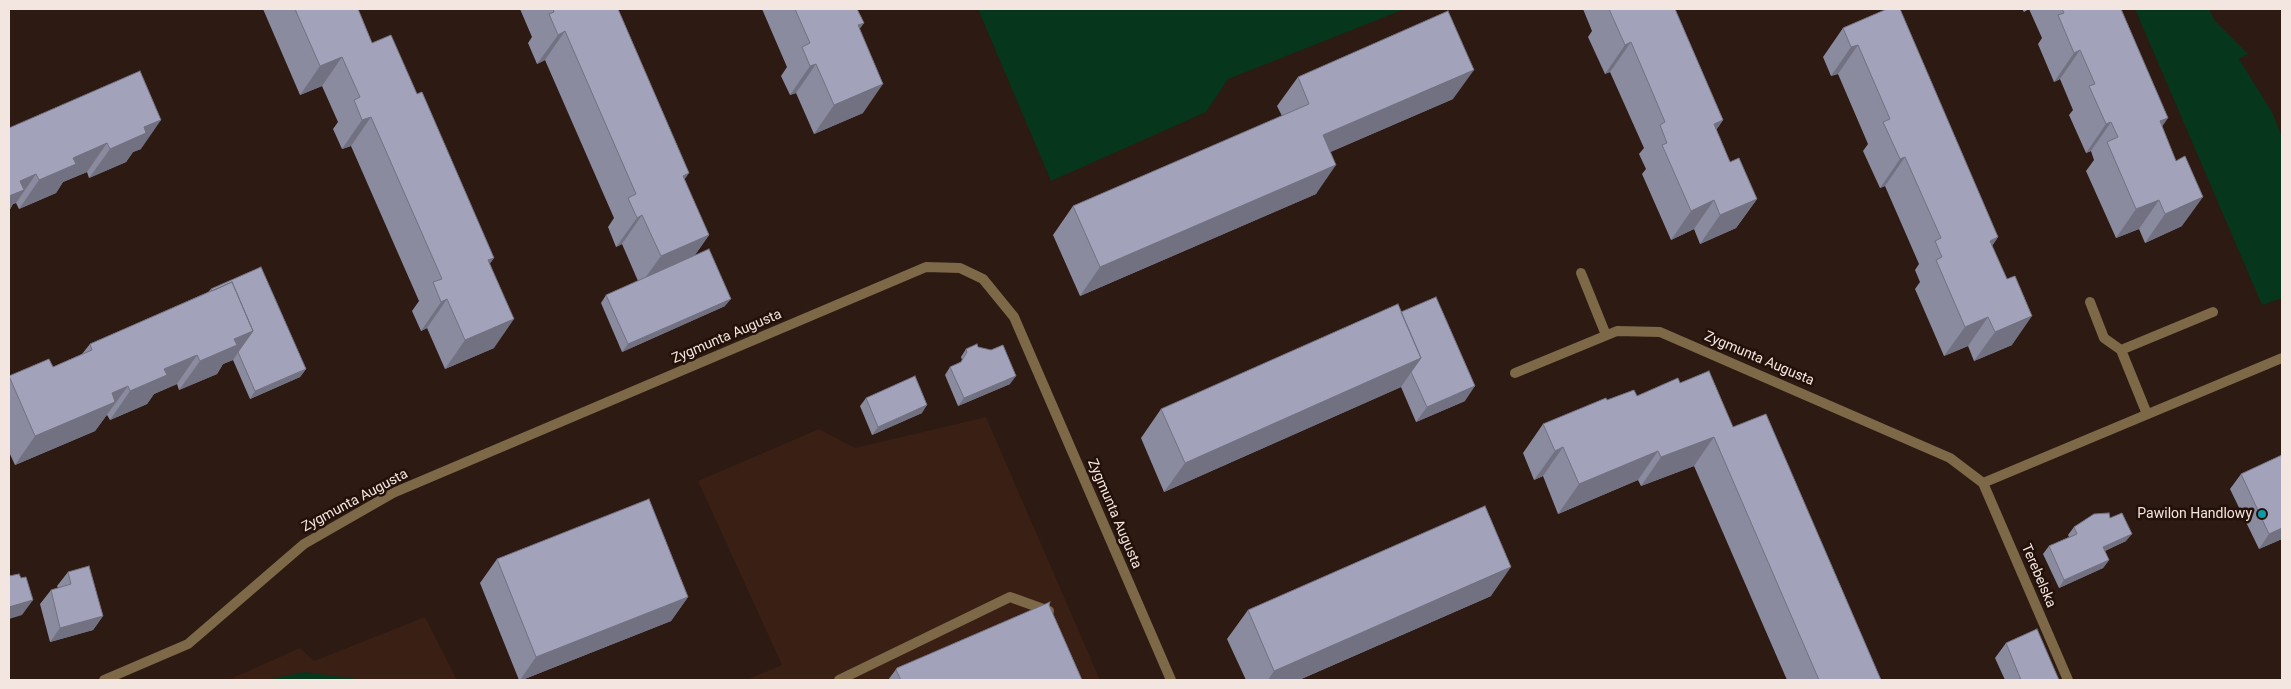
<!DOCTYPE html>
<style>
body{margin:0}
#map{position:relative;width:2291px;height:689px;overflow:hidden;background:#2d1a12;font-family:Roboto,sans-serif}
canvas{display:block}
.frame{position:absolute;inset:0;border:10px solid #f3e5e0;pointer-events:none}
</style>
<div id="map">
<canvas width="2291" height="689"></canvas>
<div class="frame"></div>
</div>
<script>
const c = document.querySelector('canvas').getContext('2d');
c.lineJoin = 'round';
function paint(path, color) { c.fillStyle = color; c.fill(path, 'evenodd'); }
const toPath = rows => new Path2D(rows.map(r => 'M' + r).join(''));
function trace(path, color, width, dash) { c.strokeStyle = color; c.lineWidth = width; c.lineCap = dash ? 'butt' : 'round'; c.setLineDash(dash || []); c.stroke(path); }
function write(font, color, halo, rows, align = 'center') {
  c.font = font + ' Roboto,sans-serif'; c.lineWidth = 5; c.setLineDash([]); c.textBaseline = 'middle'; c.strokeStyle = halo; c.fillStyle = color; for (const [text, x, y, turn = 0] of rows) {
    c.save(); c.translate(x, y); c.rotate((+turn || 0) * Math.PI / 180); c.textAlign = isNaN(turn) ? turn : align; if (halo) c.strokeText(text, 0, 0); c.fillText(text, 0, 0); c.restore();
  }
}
paint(toPath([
 [986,417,1100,680,746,680,782,665,698,481,819,429,855,448],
 [425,617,457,680,228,680,300,648,314,661]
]), '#391f14');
paint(toPath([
 [978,9,1405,9,1228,79,1206,112,1051,181],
 [2135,9,2209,9,2215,21,2248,54,2239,59,2272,112,2282,137,2282,298,2262,305],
 [304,672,366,680,367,680,266,680]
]), '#06361c');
trace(toPath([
 [2090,302,2104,338,2121,350],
 [2147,414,2121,350,2213,312],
 [839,680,1010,597,1049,611]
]), '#7d6847', 10);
trace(toPath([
 [1581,273,1606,335],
 [1515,373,1617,331,1660,332,1950,458,1983,483],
 [1983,483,2282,358],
 [1983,483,2068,680],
 [104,680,188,644,304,544,393,493,926,267,960,268,983,279,1014,317,1171,680]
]), '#7d6847', 10);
paint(toPath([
 [263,9,358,9,372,43,490,264,494,348,445,369,427,328,421,331,412,311,419,301,351,146,342,149,333,129,338,122,322,86,300,95],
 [520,9,618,9,684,180,709,235,694,256,725,306,622,352,601,303,606,295,638,281,622,244,616,247,608,227,614,218,545,60,537,64,528,43,532,37],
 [762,9,857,9,864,23,859,29,863,113,814,134,796,93,790,95,781,76,787,67],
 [1583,9,1675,9,1723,120,1716,130,1730,162,1757,199,1736,228,1700,244,1694,229,1671,240,1642,174,1646,169,1639,154,1644,148,1610,72,1605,74,1588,37,1592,31],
 [1887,9,1998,237,1992,246,2012,345,1974,361,1968,346,1944,356,1915,289,1920,282,1915,270,1919,264,1885,186,1880,188,1863,151,1868,144,1838,74,1831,76,1823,57,1843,28],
 [2022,9,2121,9,2162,127,2182,226,2145,243,2139,229,2116,238,2086,171,2094,160,2091,151,2086,153,2069,115,2073,110,2060,79,2054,82,2038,44,2042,38,2029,9,2024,12],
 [1298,77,1453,99,1330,152,1316,194,1080,296,1053,235,1073,206,1282,116,1277,106],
 [9,128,141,149,133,152,126,162,89,178,87,172,63,182,56,193,19,209,16,203,13,204,9,211],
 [211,289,306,369,300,377,250,399,233,360,223,364,217,374,179,390,177,384,154,394,147,404,110,420,107,415,106,416,95,431,15,465,9,452,9,376,53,367,82,354,90,344,208,292],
 [1401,312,1465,401,1416,422,1401,387,1164,492,1141,438,1161,409],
 [978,347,1010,384,958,406,945,375,950,367,960,363,962,360,961,357,966,349],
 [1680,383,1733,427,1881,680,1787,680,1694,466,1641,486,1638,480,1558,514,1543,476,1534,480,1523,453,1543,424,1607,400,1637,396],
 [866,398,922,413,872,435,860,406],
 [2282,455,2282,539,2259,549,2230,489,2241,474],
 [2110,518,2126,541,2105,551,2109,560,2103,568,2059,588,2043,554,2049,546,2069,537,2068,535,2074,527],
 [497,559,688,597,671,621,522,680,519,680,480,583],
 [68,572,103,616,93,630,50,642,40,604,51,590,58,588,57,586],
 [1491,596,1299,680,1246,680,1227,639,1248,610],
 [1049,605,1082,680,888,680,897,668],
 [2006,643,2059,680,2005,680,1995,658]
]), '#8b8ba0');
paint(toPath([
 [864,23,843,52,858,25],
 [565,31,545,60,537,64,558,35],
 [1631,42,1610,72,1605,74,1625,45],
 [1858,45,1838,74,1831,76,1851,47],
 [2080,50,2060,79,2054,82,2074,53],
 [342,57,322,86,300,95,320,66],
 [816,64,796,93,790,95,810,66],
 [1474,70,1453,99,1303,164,1323,135],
 [883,84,863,113,814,134,834,105],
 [371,117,351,146,342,149,362,120],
 [2168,118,2148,147,2160,121],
 [161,120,141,149,133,152,126,162,89,178,110,149,144,127],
 [1723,120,1703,149,1714,124],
 [2111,122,2091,151,2086,153,2106,124],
 [107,143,87,172,63,182,56,193,19,209,39,180,73,158],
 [1905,157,1885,186,1880,188,1900,159],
 [1336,165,1316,194,1080,296,1100,267],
 [689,173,669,202,683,176],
 [36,174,16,203,13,204,9,211,9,196,20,181],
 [2203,197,2182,226,2145,243,2165,214],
 [1757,199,1736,228,1700,244,1720,215],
 [1714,200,1694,229,1671,240,1691,211],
 [2159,200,2139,229,2116,238,2136,209],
 [642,215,622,244,616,247,637,218],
 [709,235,689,264,640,285,661,256],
 [1998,237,1978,266,1990,241],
 [494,258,474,287,488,260],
 [447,299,427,328,421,331,441,302],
 [731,299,725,306,622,352,628,344],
 [2032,316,2012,345,1974,361,1995,332],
 [1988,317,1968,346,1944,356,1965,327],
 [514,319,494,348,445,369,465,340],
 [253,331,233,360,223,364,217,374,179,390,200,361,234,339],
 [197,355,177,384,154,394,147,404,110,420,130,391,164,369],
 [1421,358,1401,387,1164,492,1185,463],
 [306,369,300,377,250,399,255,391],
 [1016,376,1010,384,958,406,964,398],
 [128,386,95,431,15,465,35,436,112,393],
 [1475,386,1465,401,1416,422,1427,407],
 [927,405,922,413,872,435,878,427],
 [1714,437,1694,466,1641,486,1661,457],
 [1563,447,1543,476,1534,480,1555,451],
 [1658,451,1638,480,1558,514,1579,484],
 [2282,528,2282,539,2259,549,2269,534],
 [2132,534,2126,541,2097,554,2103,547],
 [2109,560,2103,568,2059,588,2064,580],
 [1511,567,1491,596,1299,680,1268,680,1274,671],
 [688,597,671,621,522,680,520,680,536,657],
 [33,600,22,615,9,619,9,607],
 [103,616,93,630,50,642,60,628]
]), '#717182');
const building = toPath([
 [295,9,358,9,372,43,391,35,417,94,422,92,494,258,488,260,514,319,465,340,447,299,441,302,433,282,442,279,371,117,362,120,354,100,360,97,342,57,320,66,295,9],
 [553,9,618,9,689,173,683,176,709,235,661,256,642,215,637,218,628,198,636,194,565,31,558,35,549,14,554,12,553,9],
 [795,9,857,9,864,23,858,25,883,84,834,105,816,64,810,66,802,47,810,43,795,9],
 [1609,9,1675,9,1723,120,1714,124,1730,162,1739,158,1757,199,1720,215,1714,200,1691,211,1662,145,1667,143,1660,125,1665,122,1631,42,1625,45,1609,9],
 [1887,9,1900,9,1998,237,1990,241,2007,279,2015,276,2032,316,1995,332,1988,317,1965,327,1936,260,1942,257,1935,241,1941,238,1905,157,1900,159,1883,122,1890,119,1858,45,1851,47,1843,28,1887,9],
 [2062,9,2121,9,2168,118,2160,121,2176,161,2185,156,2203,197,2165,214,2159,200,2136,209,2107,142,2118,137,2111,122,2106,124,2089,86,2095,84,2080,50,2074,53,2058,15,2064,13,2062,9],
 [1448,11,1474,70,1323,135,1336,165,1100,267,1073,206,1309,104,1298,77,1448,11],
 [140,71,161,120,144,127,146,133,110,149,107,143,73,158,76,164,39,180,36,174,20,181,24,190,9,196,9,128,140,71],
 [709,249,731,299,628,344,606,295,709,249],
 [261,267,306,369,255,391,238,352,253,331,232,282,212,291,211,289,261,267],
 [232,282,253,331,234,339,237,345,200,361,197,355,164,369,167,375,130,391,128,386,112,393,115,402,35,436,9,376,49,359,53,367,92,350,90,344,232,282],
 [1436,297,1475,386,1427,407,1411,372,1421,358,1401,312,1436,297],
 [1398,304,1421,358,1185,463,1161,409,1398,304],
 [977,344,978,347,991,350,1003,345,1016,376,964,398,950,367,961,362,967,352,966,349,977,344],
 [1709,371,1733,427,1766,414,1881,680,1819,680,1714,437,1661,457,1658,451,1579,484,1563,447,1555,451,1543,424,1606,398,1607,400,1634,390,1637,396,1678,378,1680,383,1709,371],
 [915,376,927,405,878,427,866,398,915,376],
 [2282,455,2282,528,2269,534,2241,474,2282,455],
 [649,499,688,597,536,657,497,559,649,499],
 [1485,506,1511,567,1274,671,1248,610,1485,506],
 [2109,513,2110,518,2122,513,2132,534,2103,547,2109,560,2064,580,2049,546,2077,534,2074,527,2094,514,2109,513],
 [89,566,103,616,60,628,51,590,71,584,68,572,89,566],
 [19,574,21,578,26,577,33,600,9,607,9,576,19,574],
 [1050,602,1049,605,1082,680,901,680,896,670,897,668,1050,602],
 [2037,629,2059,680,2021,680,2006,643,2037,629]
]);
paint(building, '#a2a2ba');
trace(building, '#717182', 1);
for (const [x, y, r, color] of [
 [2262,514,5,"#0f9aa8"]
]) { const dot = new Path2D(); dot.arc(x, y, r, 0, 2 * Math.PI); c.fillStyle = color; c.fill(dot); trace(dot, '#231009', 2); }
write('14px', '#f3e5e0', '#231009', [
 ["Zygmunta Augusta",727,337,-23],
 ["Zygmunta Augusta",1759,359,23],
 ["Zygmunta Augusta",355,501,-28],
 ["Zygmunta Augusta",1114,514,67],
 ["Terebelska",2038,576,67]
]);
write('14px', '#f3e5e0', '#231009', [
 ["Pawilon Handlowy",2252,514]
], 'right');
</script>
